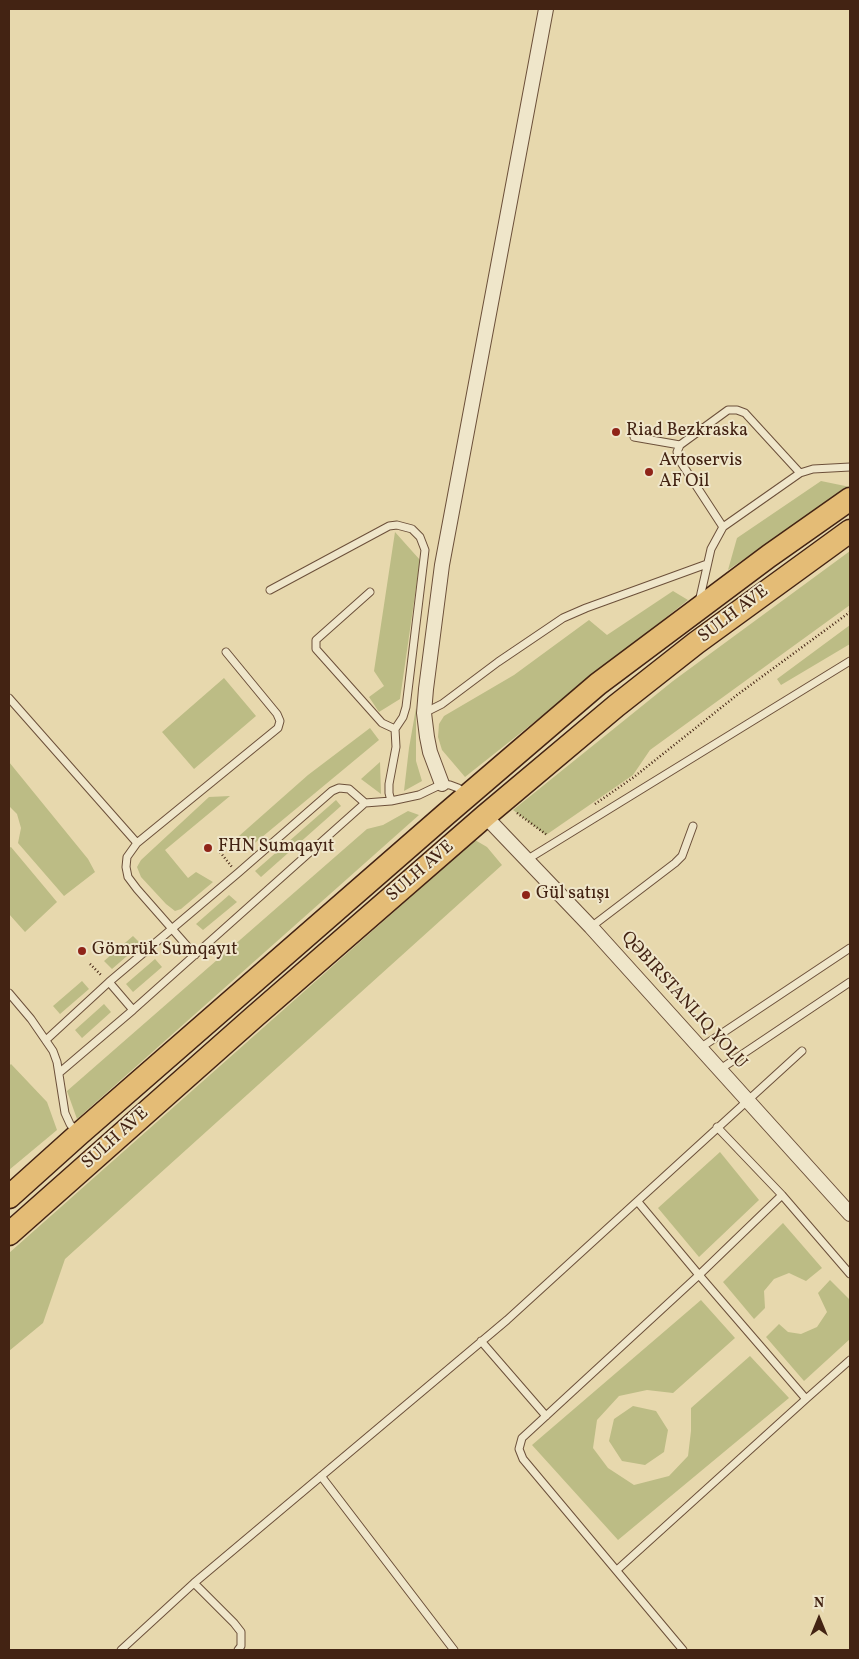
<!DOCTYPE html>
<meta charset="utf-8">
<style>
body{margin:0}
#map{position:relative;width:859px;height:1659px;overflow:hidden;background:#e7d8ad;font-family:Vollkorn,serif}
canvas{display:block}
.frame{position:absolute;inset:0;border:10px solid #432313;pointer-events:none}
.north{position:absolute;left:794px;top:1594px;width:50px;height:50px;-webkit-text-stroke:4px #efe6ca;paint-order:stroke;rotate:0deg;font-size:14px;font-weight:700;line-height:20px;text-align:center;color:#432313}
.north::after{content:'';display:block;margin:auto;width:18px;height:22px;background:#432313;clip-path:polygon(50% 0,100% 100%,50% 72%,0 100%)}
</style>
<div id="map">
<canvas width="859" height="1659"></canvas>
<div class="frame"></div>
<div class="north">N</div>
</div>
<script>
const c = document.querySelector('canvas').getContext('2d');
c.lineJoin = 'round';
function paint(path, color) { c.fillStyle = color; c.fill(path, 'evenodd'); }
const toPath = rows => new Path2D(rows.map(r => 'M' + r).join(''));
function trace(path, color, width, dash) { c.strokeStyle = color; c.lineWidth = width; c.lineCap = dash ? 'butt' : 'round'; c.setLineDash(dash || []); c.stroke(path); }
function write(font, color, halo, rows, align = 'center') {
  c.font = font + ' Vollkorn,serif'; c.lineWidth = 4; c.setLineDash([]); c.textBaseline = 'middle'; c.strokeStyle = halo; c.fillStyle = color; for (const [text, x, y, turn = 0] of rows) {
    c.save(); c.translate(x, y); c.rotate((+turn || 0) * Math.PI / 180); c.textAlign = isNaN(turn) ? turn : align; if (halo) c.strokeText(text, 0, 0); c.fillText(text, 0, 0); c.restore();
  }
}
paint(toPath([
 [821,481,850,487,728,570,737,538],
 [395,532,420,560,400,699,379,712,369,697,384,686,374,671],
 [850,551,850,605,650,750,633,775,546,835,513,810,673,681],
 [673,591,688,600,465,777,442,750,438,737,439,724,444,716,514,675,589,620,607,635],
 [850,625,850,644,781,685,777,679],
 [224,678,256,716,194,769,162,732],
 [416,708,416,761,422,781,404,791,409,748],
 [370,728,379,740,250,847,239,836,308,775],
 [9,762,88,859,95,872,64,896,18,843,21,828,17,814,9,806],
 [380,762,381,794,361,779],
 [230,796,165,850,188,878,196,872,213,882,181,909,175,911,166,904,141,877,137,867,141,860,209,797],
 [336,800,341,806,261,877,255,871],
 [408,811,419,815,77,1119,67,1091,367,829,383,825],
 [475,840,487,847,502,865,65,1259,43,1323,9,1351,9,1253],
 [11,847,57,902,25,932,9,914,9,848],
 [229,895,237,902,203,930,196,924],
 [133,936,141,944,112,969,104,961],
 [155,959,162,967,133,992,126,984],
 [82,981,89,989,60,1014,53,1006],
 [104,1004,111,1012,82,1038,75,1030],
 [11,1064,47,1102,57,1130,9,1170,9,1066],
 [720,1152,759,1200,699,1257,658,1208],
 [783,1223,822,1268,806,1281,789,1273,774,1279,764,1291,765,1308,754,1319,723,1282],
 [830,1280,850,1300,850,1339,804,1381,766,1337,779,1324,788,1332,801,1334,817,1327,827,1312,818,1293],
 [701,1300,735,1338,673,1393,647,1390,619,1396,597,1420,593,1448,608,1468,634,1485,669,1476,688,1456,691,1431,691,1408,750,1356,789,1398,618,1540,532,1445],
 [633,1406,656,1411,668,1430,664,1452,645,1465,622,1461,609,1441,614,1419]
]), '#bcbc85');
const service = toPath([
 [634,437,680,445],
 [723,527,680,461,677,452,680,445,728,410,737,410,745,413,800,473],
 [270,590,389,526,397,525,412,529,420,537,425,550,406,707,403,717,395,729],
 [370,592,316,640,316,649,382,723,395,729,396,747,389,784,389,793,391,801],
 [699,602,711,549,723,527,800,473,813,469,850,467],
 [9,698,137,843],
 [424,713,442,704,498,662,563,618,586,608,707,564],
 [528,859,850,661],
 [591,927,675,863,682,856,693,826],
 [195,955,137,889,128,877,126,867,127,857,137,843,278,728,280,721,277,714,226,652],
 [109,982,133,1010],
 [9,993,31,1019,53,1051,57,1062,65,1113,70,1124,77,1133],
 [46,1040,109,982,238,873,332,791,339,788,349,789,365,803],
 [700,1048,850,948],
 [719,1070,850,982],
 [59,1073,133,1010,365,803,391,801,419,795,442,784,450,785,458,788,465,794],
 [717,1127,782,1195,850,1274],
 [638,1202,699,1275,806,1399,850,1360],
 [481,1341,546,1416],
 [321,1476,454,1650],
 [617,1570,806,1399],
 [194,1583,234,1623,241,1632,241,1646,238,1650],
 [121,1650,194,1583,507,1320,802,1051],
 [683,1650,523,1459,519,1449,522,1438,699,1275,782,1195]
]);
const minor = toPath([
 [442,784,430,752,427,737,424,713,426,689,442,565,546,9],
 [485,816,591,927,850,1214]
]);
const trunk = toPath([
 [9,1197,78,1135,445,815,598,684,769,556,850,499],
 [9,1234,254,1017,485,816,616,706,696,643,850,531]
]);
trace(service, '#6c503a', 9);
trace(minor, '#6c503a', 16);
trace(trunk, '#432313', 25);
trace(toPath([
 [595,804,634,777,737,695,850,612],
 [517,813,547,835],
 [220,852,232,867],
 [90,964,102,976]
]), '#432313', 2.5, [1, 2.5]);
trace(service, '#efe6ca', 7);
trace(minor, '#efe6ca', 14);
trace(trunk, '#e4bc76', 22);
for (const [x, y, r, color] of [
 [616,432,5,"#8f2418"],
 [649,472,5,"#8f2418"],
 [208,848,5,"#8f2418"],
 [526,895,5,"#8f2418"],
 [82,951,5,"#8f2418"]
]) { const dot = new Path2D(); dot.arc(x, y, r, 0, 2 * Math.PI); c.fillStyle = color; c.fill(dot); trace(dot, '#efe6ca', 2); }
write('18px', '#432313', '#efe6ca', [
 ["Riad Bezkraska",626,432],
 ["Avtoservis",659,462],
 ["AF Oil",659,483],
 ["FHN Sumqayıt",218,848],
 ["Gül satışı",536,895],
 ["Gömrük Sumqayıt",92,951]
], 'left');
write('18px', '#432313', '#efe6ca', [
 ["SULH AVE",734,615,-37],
 ["SULH AVE",421,872,-41],
 ["QƏBIRSTANLIQ YOLU",683,1001,48],
 ["SULH AVE",116,1139,-42]
]);
</script>
